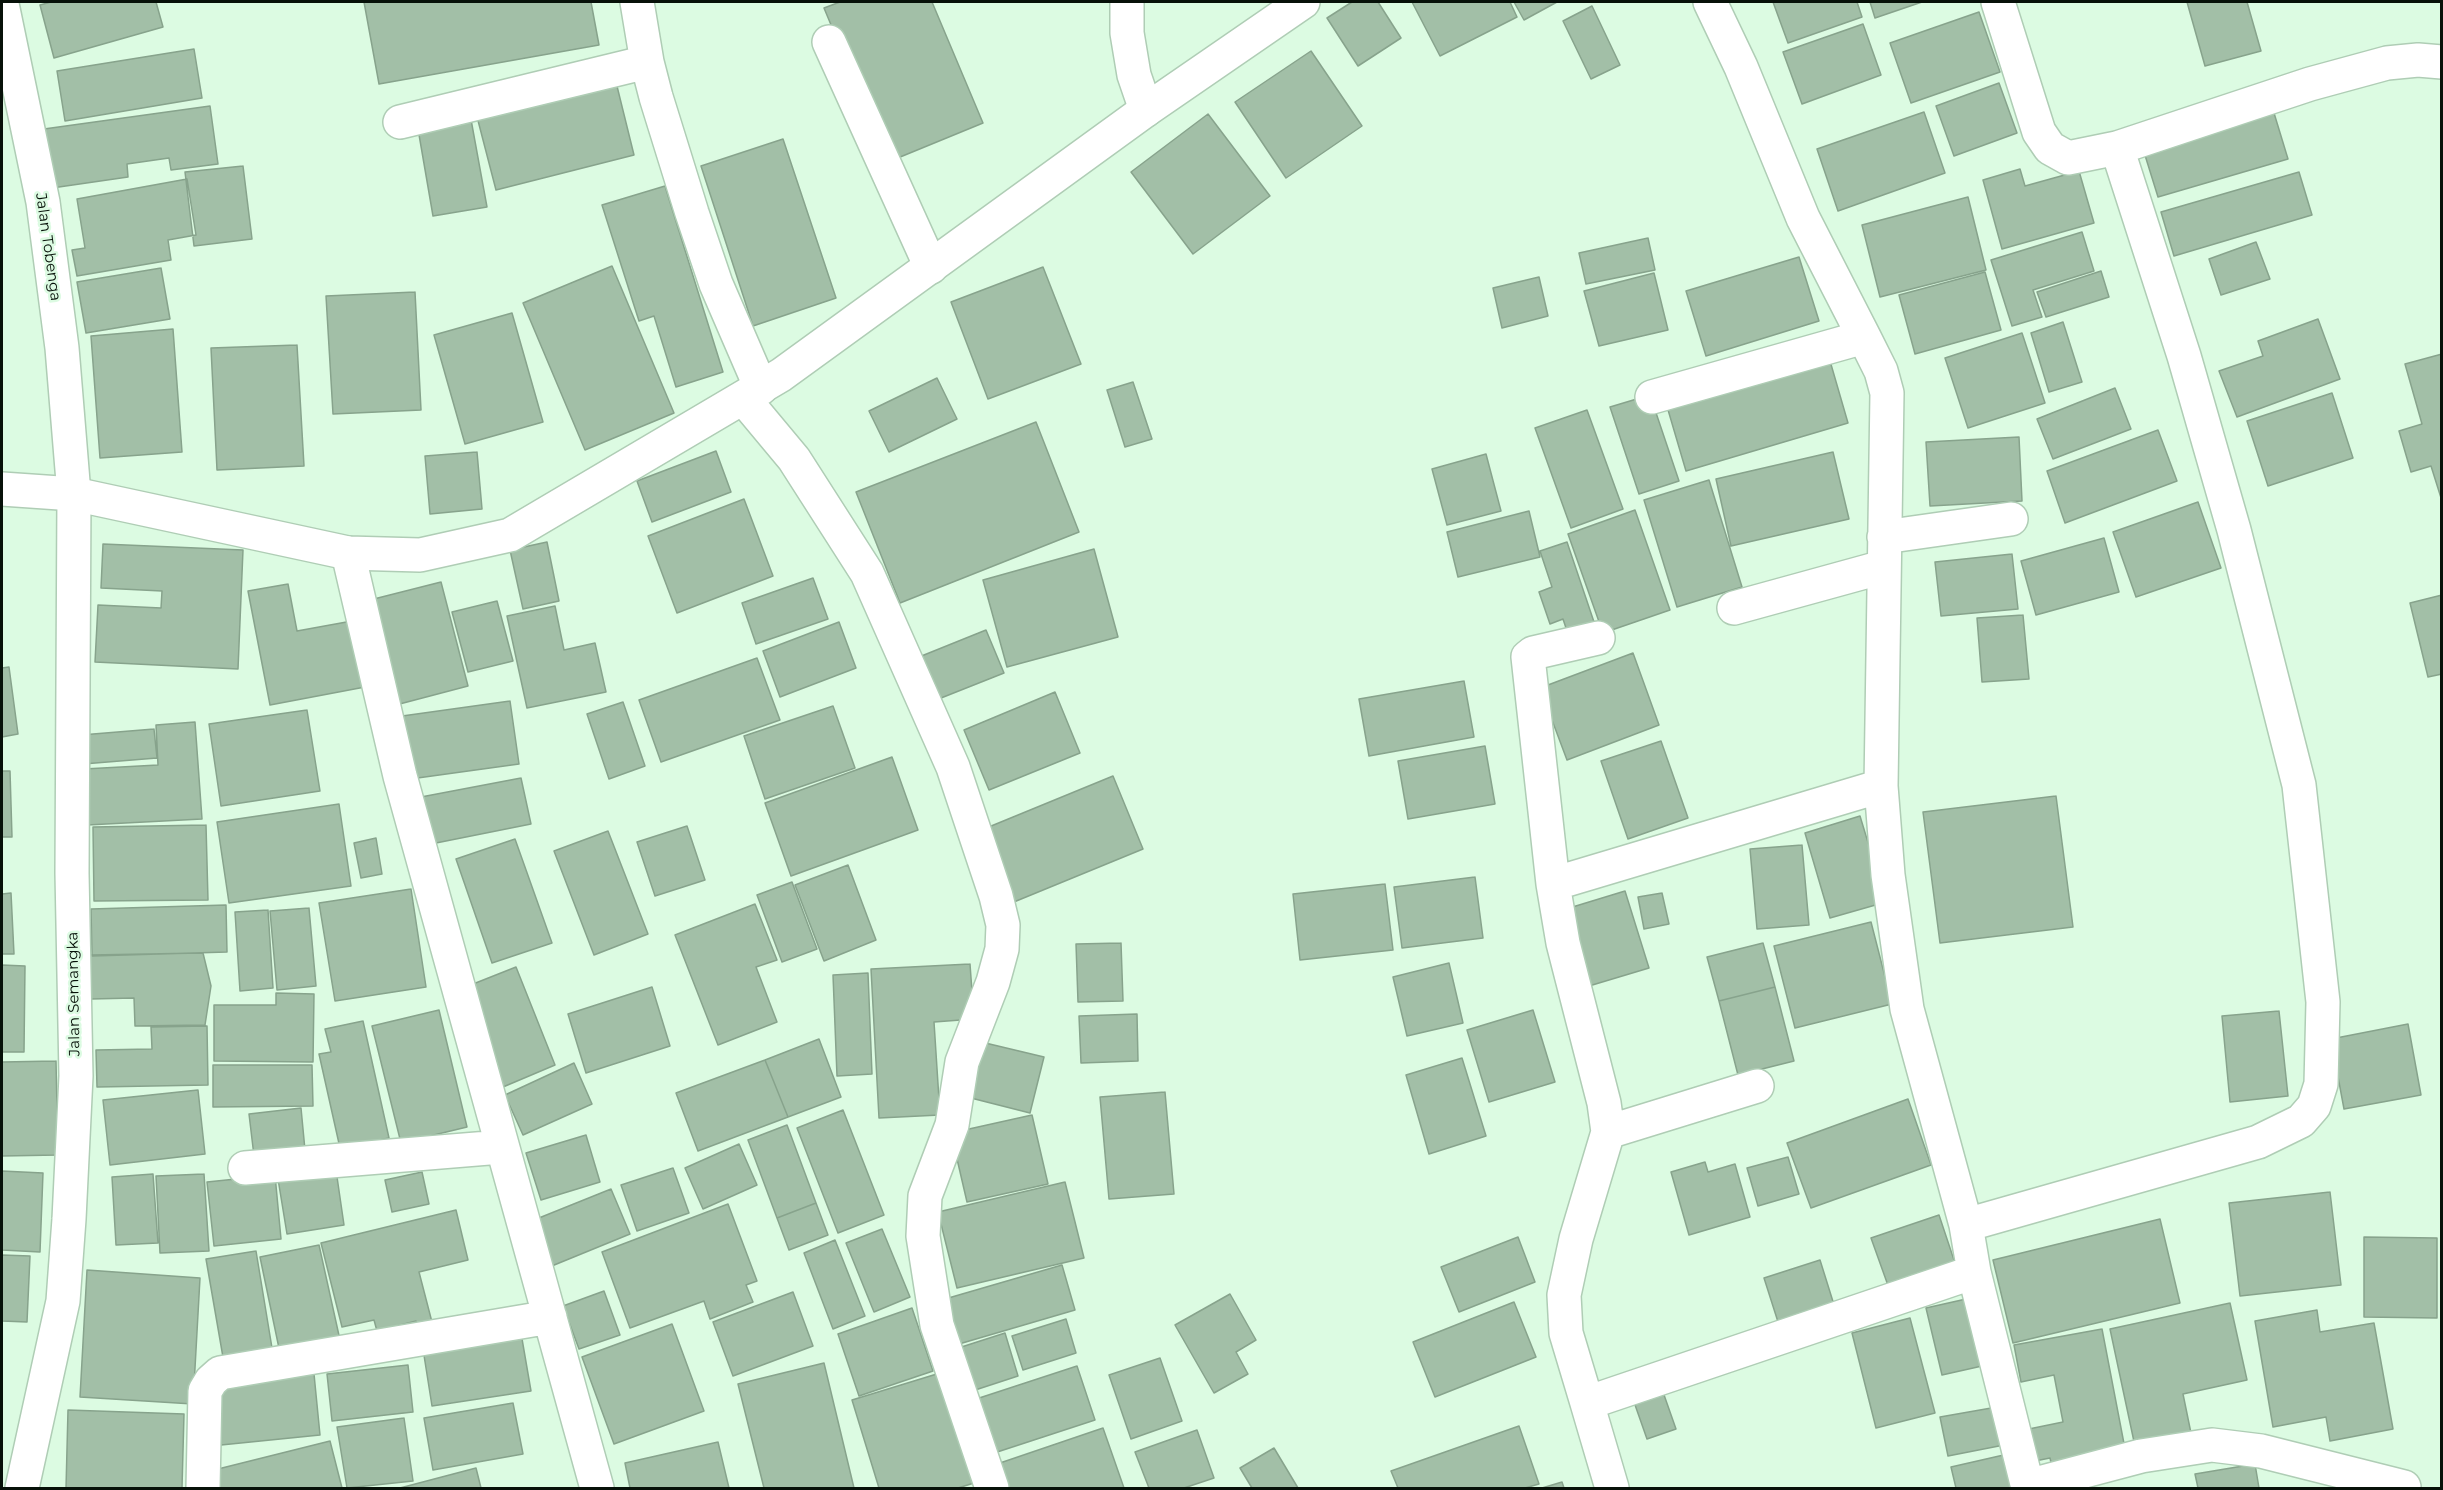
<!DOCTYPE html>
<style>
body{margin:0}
#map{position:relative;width:2443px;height:1490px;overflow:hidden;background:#dcfbe2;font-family:Montserrat,sans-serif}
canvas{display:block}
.frame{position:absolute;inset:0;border:3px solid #071109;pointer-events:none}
</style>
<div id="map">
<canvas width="2443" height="1490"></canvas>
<div class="frame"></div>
</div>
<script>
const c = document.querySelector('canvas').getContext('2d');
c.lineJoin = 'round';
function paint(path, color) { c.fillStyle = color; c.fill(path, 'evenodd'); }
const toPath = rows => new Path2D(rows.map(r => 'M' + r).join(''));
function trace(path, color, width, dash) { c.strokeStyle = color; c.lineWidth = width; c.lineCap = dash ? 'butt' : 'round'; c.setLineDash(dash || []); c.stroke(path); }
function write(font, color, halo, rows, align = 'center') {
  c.font = font + ' Montserrat,sans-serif'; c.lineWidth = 5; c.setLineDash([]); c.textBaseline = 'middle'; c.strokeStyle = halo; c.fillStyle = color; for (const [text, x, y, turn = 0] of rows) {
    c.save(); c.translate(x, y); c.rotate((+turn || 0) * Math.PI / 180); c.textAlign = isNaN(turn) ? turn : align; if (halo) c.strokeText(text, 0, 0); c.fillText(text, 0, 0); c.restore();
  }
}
const building = toPath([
 [51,2,156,2,163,27,54,58,40,5,51,2],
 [364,2,591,2,599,45,379,84,364,2],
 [840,2,932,2,983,123,888,162,824,8,840,2],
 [1352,2,1378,2,1401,38,1358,66,1327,18,1352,2],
 [1412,2,1510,2,1517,17,1440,56,1412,2],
 [1514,2,1557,2,1524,20,1514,2],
 [1773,2,1857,2,1862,17,1788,43,1773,2],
 [1870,2,1922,2,1875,18,1870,2],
 [2187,2,2247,2,2261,51,2205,66,2187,2],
 [1592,6,1620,65,1591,79,1563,21,1592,6],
 [1979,12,2000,72,1911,103,1890,43,1979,12],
 [1863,24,1881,75,1802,104,1783,52,1863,24],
 [194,49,202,98,65,121,57,71,194,49],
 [1311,51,1362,126,1286,178,1235,102,1311,51],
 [614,74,634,155,496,190,475,109,614,74],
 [1999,83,2017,133,1954,156,1936,106,1999,83],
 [210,106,218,164,171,170,169,158,127,164,128,177,52,188,44,129,210,106],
 [1924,112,1945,173,1838,211,1817,149,1924,112],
 [2274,113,2288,159,2158,197,2144,152,2274,113],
 [470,114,487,207,433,216,417,123,470,114],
 [1208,114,1270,196,1193,254,1131,172,1208,114],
 [783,139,836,298,753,326,701,166,783,139],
 [243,166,252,239,194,246,185,172,243,166],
 [2020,169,2025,186,2079,171,2094,223,2002,249,1983,180,2020,169],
 [2299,172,2312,215,2174,256,2161,212,2299,172],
 [187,179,196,235,168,240,171,260,77,276,72,250,85,248,77,199,187,179],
 [665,186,723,372,676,387,654,316,639,321,602,205,665,186],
 [1968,197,1986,270,1880,297,1862,225,1968,197],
 [2082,232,2094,271,2033,290,2042,317,2012,326,1991,260,2082,232],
 [1648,238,1655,270,1586,284,1579,253,1648,238],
 [2256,242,2270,279,2221,295,2209,259,2256,242],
 [1799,257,1819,321,1706,356,1686,291,1799,257],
 [612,266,674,413,585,450,523,303,612,266],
 [1043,267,1081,364,988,399,951,302,1043,267],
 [161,268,170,319,86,333,77,282,161,268],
 [2101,271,2109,297,2046,317,2037,292,2101,271],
 [1985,272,2001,330,1915,354,1899,295,1985,272],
 [1654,273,1668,330,1599,346,1584,291,1654,273],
 [1539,277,1548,316,1502,328,1493,288,1539,277],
 [415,292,421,410,333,414,326,296,415,292],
 [512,313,543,422,465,444,434,335,512,313],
 [2318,319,2340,379,2237,417,2219,371,2263,356,2258,341,2318,319],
 [2063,322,2082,382,2049,392,2031,333,2063,322],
 [173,329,182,452,100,458,91,336,173,329],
 [2022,333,2045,403,1968,428,1945,358,2022,333],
 [297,345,304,466,217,470,211,348,297,345],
 [1828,354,1848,423,1686,471,1666,403,1828,354],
 [2442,354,2442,501,2431,466,2411,472,2399,431,2422,424,2405,364,2442,354],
 [937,378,957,419,889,452,869,411,937,378],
 [1133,382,1152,439,1125,447,1107,390,1133,382],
 [2115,388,2131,429,2053,459,2037,419,2115,388],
 [2332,393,2353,458,2268,486,2247,421,2332,393],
 [1650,395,1679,481,1639,494,1610,407,1650,395],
 [1587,410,1623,509,1571,528,1535,428,1587,410],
 [1036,422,1079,532,900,603,856,492,1036,422],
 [2158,430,2177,481,2065,523,2047,471,2158,430],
 [2019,437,2022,501,1930,506,1926,442,2019,437],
 [716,451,731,492,652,522,637,481,716,451],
 [477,452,482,509,430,514,425,456,477,452],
 [1833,452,1849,519,1731,546,1716,479,1833,452],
 [1486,454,1501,511,1447,525,1432,469,1486,454],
 [1709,480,1742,587,1677,607,1644,500,1709,480],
 [744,499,773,576,677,613,648,536,744,499],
 [2198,502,2221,568,2136,597,2113,532,2198,502],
 [1635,510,1670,610,1603,633,1568,534,1635,510],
 [1529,511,1540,557,1458,577,1447,532,1529,511],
 [2104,538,2119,592,2036,615,2021,561,2104,538],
 [547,542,559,601,523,609,510,550,547,542],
 [1567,542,1594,622,1567,631,1563,619,1550,624,1539,592,1552,587,1540,551,1567,542],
 [103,544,243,550,238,669,95,662,98,605,161,608,162,591,101,588,103,544],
 [1094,549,1118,637,1007,667,983,580,1094,549],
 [2012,554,2018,609,1941,616,1935,562,2012,554],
 [813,578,828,619,756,644,742,603,813,578],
 [441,582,468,686,392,706,366,601,441,582],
 [288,584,297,631,352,621,365,687,270,705,248,591,288,584],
 [2442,595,2442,674,2428,677,2410,603,2442,595],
 [497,601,513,661,468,672,452,612,497,601],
 [555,606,564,650,595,643,606,692,527,708,507,616,555,606],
 [2023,615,2029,679,1982,682,1977,618,2023,615],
 [839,622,856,668,780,697,763,651,839,622],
 [986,630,1004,673,936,700,919,657,986,630],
 [1633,653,1659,725,1567,760,1540,688,1633,653],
 [757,658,780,720,661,762,639,700,757,658],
 [9,667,18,734,2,737,2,668,9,667],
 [1464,681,1474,737,1369,756,1359,699,1464,681],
 [1055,692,1080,753,989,790,964,730,1055,692],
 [510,701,519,764,403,780,395,717,510,701],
 [623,702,645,766,609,779,587,714,623,702],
 [833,706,855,768,765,799,744,736,833,706],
 [307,710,320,791,221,806,209,724,307,710],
 [195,722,202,819,87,825,84,769,158,765,156,725,195,722],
 [154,729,157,758,83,764,81,735,154,729],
 [1661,741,1688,818,1628,839,1601,761,1661,741],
 [1485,746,1495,804,1408,819,1398,761,1485,746],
 [892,757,918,830,791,876,765,803,892,757],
 [2,771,10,771,12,837,2,837,2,771],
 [1113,776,1143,849,1009,904,979,831,1113,776],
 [521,778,531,824,431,844,421,797,521,778],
 [2056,796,2073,927,1940,943,1923,812,2056,796],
 [339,804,351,886,229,903,217,822,339,804],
 [1860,816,1886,902,1830,918,1805,833,1860,816],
 [206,825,208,900,94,901,93,827,206,825],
 [687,826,705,880,655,896,637,842,687,826],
 [608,831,648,934,594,955,554,851,608,831],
 [376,838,382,874,361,878,354,843,376,838],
 [515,839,552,943,492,963,456,859,515,839],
 [1802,845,1809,925,1757,929,1750,849,1802,845],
 [848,865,876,940,824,961,795,885,848,865],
 [1475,877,1483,938,1402,948,1394,887,1475,877],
 [792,882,817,949,782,962,757,895,792,882],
 [1385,884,1393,950,1300,960,1293,894,1385,884],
 [411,889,426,987,335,1001,319,903,411,889],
 [1625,891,1649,968,1589,986,1566,909,1625,891],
 [11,893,14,954,2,954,2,894,11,893],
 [1662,893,1669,924,1644,929,1638,897,1662,893],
 [755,904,777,960,756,967,777,1022,718,1045,675,935,755,904],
 [226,905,227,952,92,956,91,909,226,905],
 [309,908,316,986,277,990,270,911,309,908],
 [268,910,273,988,240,991,235,912,268,910],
 [1871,922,1892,1004,1795,1028,1774,946,1871,922],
 [1121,943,1123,1001,1078,1002,1076,944,1121,943],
 [1763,943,1775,987,1719,1001,1707,957,1763,943],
 [203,953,211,986,205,1025,135,1026,134,998,91,999,90,955,203,953],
 [1449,963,1463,1023,1407,1036,1393,977,1449,963],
 [970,964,974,1019,934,1022,940,1115,879,1118,871,969,970,964],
 [2,965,25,966,24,1052,2,1052,2,965],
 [516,967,555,1065,503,1087,463,988,516,967],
 [868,973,872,1074,837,1076,833,975,868,973],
 [652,987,670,1046,586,1073,568,1014,652,987],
 [1775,987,1794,1061,1738,1075,1719,1001,1775,987],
 [276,993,314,994,313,1062,214,1061,214,1005,276,1005,276,993],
 [439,1010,467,1127,401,1143,372,1026,439,1010],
 [1533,1010,1555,1082,1489,1102,1467,1030,1533,1010],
 [2279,1011,2288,1096,2230,1102,2222,1016,2279,1011],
 [1137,1014,1138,1061,1081,1063,1079,1016,1137,1014],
 [363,1021,389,1138,340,1148,319,1054,331,1052,325,1029,363,1021],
 [2408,1024,2421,1095,2344,1109,2331,1039,2408,1024],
 [207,1026,208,1085,97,1087,96,1050,152,1049,151,1027,207,1026],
 [819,1039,841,1097,788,1117,765,1060,819,1039],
 [977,1041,1044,1057,1030,1113,963,1096,977,1041],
 [1462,1058,1486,1136,1429,1154,1406,1075,1462,1058],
 [765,1060,788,1117,698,1151,676,1093,765,1060],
 [56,1061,58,1155,2,1156,2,1062,56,1061],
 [574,1063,592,1104,523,1135,505,1095,574,1063],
 [213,1065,312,1065,313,1106,213,1107,213,1065],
 [198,1090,205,1154,110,1165,103,1100,198,1090],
 [1165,1092,1174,1194,1109,1199,1100,1097,1165,1092],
 [1908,1099,1931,1165,1811,1208,1787,1143,1908,1099],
 [301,1108,305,1150,254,1156,249,1114,301,1108],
 [843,1110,884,1215,838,1233,797,1128,843,1110],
 [1032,1115,1048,1184,967,1202,951,1133,1032,1115],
 [787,1125,816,1203,777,1218,748,1140,787,1125],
 [586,1135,600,1182,541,1200,526,1153,586,1135],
 [739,1144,757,1185,703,1209,685,1168,739,1144],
 [1788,1157,1799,1194,1758,1206,1747,1168,1788,1157],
 [1705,1162,1708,1172,1735,1164,1750,1217,1689,1235,1671,1172,1705,1162],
 [673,1168,689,1213,637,1231,621,1185,673,1168],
 [336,1170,344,1225,287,1234,278,1179,336,1170],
 [2,1171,43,1173,40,1252,2,1250,2,1171],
 [422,1172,429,1204,392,1212,385,1180,422,1172],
 [153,1174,158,1243,116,1245,112,1177,153,1174],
 [204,1174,209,1251,160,1253,156,1176,204,1174],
 [275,1175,281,1239,214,1246,207,1182,275,1175],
 [1065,1182,1084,1258,957,1288,938,1212,1065,1182],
 [611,1189,630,1234,542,1270,524,1224,611,1189],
 [2330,1192,2341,1285,2240,1296,2229,1203,2330,1192],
 [816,1203,828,1235,789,1250,777,1218,816,1203],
 [728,1204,757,1281,746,1285,753,1302,710,1319,704,1301,630,1328,602,1252,728,1204],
 [456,1210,468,1260,419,1272,433,1326,419,1329,416,1321,377,1331,374,1320,342,1327,321,1243,456,1210],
 [1939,1215,1957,1269,1890,1291,1871,1238,1939,1215],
 [2160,1219,2180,1303,2013,1343,1993,1260,2160,1219],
 [882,1229,910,1297,874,1312,846,1243,882,1229],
 [1518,1237,1535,1282,1459,1312,1441,1267,1518,1237],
 [2364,1237,2437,1238,2437,1318,2364,1317,2364,1237],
 [835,1240,865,1316,833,1329,804,1253,835,1240],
 [319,1245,340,1340,280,1353,260,1257,319,1245],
 [256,1251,273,1354,224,1363,206,1259,256,1251],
 [2,1255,30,1256,27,1322,2,1321,2,1255],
 [1820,1260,1835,1308,1779,1325,1764,1278,1820,1260],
 [1062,1265,1075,1310,959,1344,945,1299,1062,1265],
 [87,1270,200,1278,193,1404,80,1397,87,1270],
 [604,1291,620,1335,579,1349,563,1306,604,1291],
 [793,1292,813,1346,733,1376,713,1322,793,1292],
 [1230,1294,1256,1340,1236,1352,1248,1374,1214,1393,1175,1325,1230,1294],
 [1975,1297,1991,1364,1942,1375,1926,1308,1975,1297],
 [1514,1302,1536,1357,1435,1397,1413,1342,1514,1302],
 [2230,1303,2247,1380,2183,1394,2192,1438,2136,1451,2110,1329,2230,1303],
 [912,1308,933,1371,859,1396,838,1334,912,1308],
 [2317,1310,2320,1332,2374,1323,2393,1429,2330,1441,2326,1417,2273,1427,2255,1321,2317,1310],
 [1910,1318,1935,1413,1876,1428,1852,1333,1910,1318],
 [1066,1319,1076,1353,1023,1370,1012,1336,1066,1319],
 [672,1324,704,1411,614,1444,582,1357,672,1324],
 [2102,1329,2126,1454,2052,1467,2050,1458,2030,1462,2024,1430,2063,1422,2054,1375,2021,1382,2014,1345,2102,1329],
 [521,1333,531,1391,432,1406,423,1349,521,1333],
 [1005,1333,1018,1376,963,1394,949,1351,1005,1333],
 [1160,1358,1182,1421,1131,1439,1109,1375,1160,1358],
 [824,1363,854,1488,764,1488,738,1384,824,1363],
 [408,1365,413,1412,332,1421,327,1374,408,1365],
 [1077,1366,1095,1420,985,1456,967,1402,1077,1366],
 [940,1373,974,1483,958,1488,879,1488,852,1400,940,1373],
 [314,1374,320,1435,221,1445,214,1385,314,1374],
 [1663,1392,1676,1429,1647,1439,1634,1402,1663,1392],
 [513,1403,523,1454,433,1470,424,1418,513,1403],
 [1997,1407,2004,1445,1948,1456,1940,1417,1997,1407],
 [68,1410,184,1414,182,1488,66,1488,68,1410],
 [404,1418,413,1481,347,1488,337,1427,404,1418],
 [1519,1426,1539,1484,1525,1488,1398,1488,1391,1471,1519,1426],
 [1103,1428,1124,1488,1008,1488,1000,1463,1103,1428],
 [1197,1430,1214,1478,1184,1488,1149,1488,1135,1452,1197,1430],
 [330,1441,342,1488,215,1488,210,1471,330,1441],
 [718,1442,729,1488,630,1488,625,1463,718,1442],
 [1274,1448,1298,1488,1252,1488,1240,1468,1274,1448],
 [2008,1454,2016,1488,1956,1488,1951,1467,2008,1454],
 [2255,1464,2259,1488,2198,1488,2195,1474,2255,1464],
 [476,1468,481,1488,400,1488,476,1468],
 [1562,1482,1564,1488,1542,1488,1562,1482]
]);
paint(building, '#a2bfa7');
trace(building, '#87a38c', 1.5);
const minor = toPath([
 [637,2,647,62,656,97,692,213,716,284,761,388],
 [1127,2,1127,33,1134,75,1146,110],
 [1710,2,1741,67,1803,218,1864,337,1881,371,1887,393,1881,786,1888,875,1907,1009,1966,1225,1974,1272,2028,1488],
 [1998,2,2039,132,2050,148,2068,158,2117,148,2310,84,2387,63,2418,60,2442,62],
 [2,4,43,202,62,348,74,494,72,873,76,1076,69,1219,63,1301,22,1488],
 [829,42,931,267],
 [400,122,647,62],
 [1652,397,1864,337],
 [744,399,794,459,867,573,953,767,996,896,1003,925,1002,949,993,982,962,1062,952,1125,925,1196,923,1236,937,1325,992,1488],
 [1884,537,2011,519],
 [348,553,400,776,597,1488],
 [1734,608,1883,567],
 [1881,786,1553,884,1563,943,1604,1103,1608,1132,1576,1239,1564,1295,1566,1333,1587,1403,1974,1272],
 [1553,884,1528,657,1533,653,1598,638],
 [1608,1132,1757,1086],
 [245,1168,501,1147],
 [1966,1225,2258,1142,2301,1121,2314,1106,2321,1084,2323,1002,2299,785,2234,530,2184,356,2117,148],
 [1587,1403,1612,1488],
 [2028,1486,2141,1456,2212,1445,2261,1451,2404,1487],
 [203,1488,205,1391,211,1381,220,1373,550,1317]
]);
const tertiary = toPath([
 [2,489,74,494,348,553,420,555,510,535,781,375,1146,110,1303,2]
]);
trace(minor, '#afcdb5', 36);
trace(tertiary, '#afcdb5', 36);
trace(minor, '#fff', 33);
trace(tertiary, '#fff', 33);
write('15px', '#071109', '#dcfbe2', [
 ["Jalan Tobenga",48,247,82],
 ["Jalan Semangka",74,994,-91]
]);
</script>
